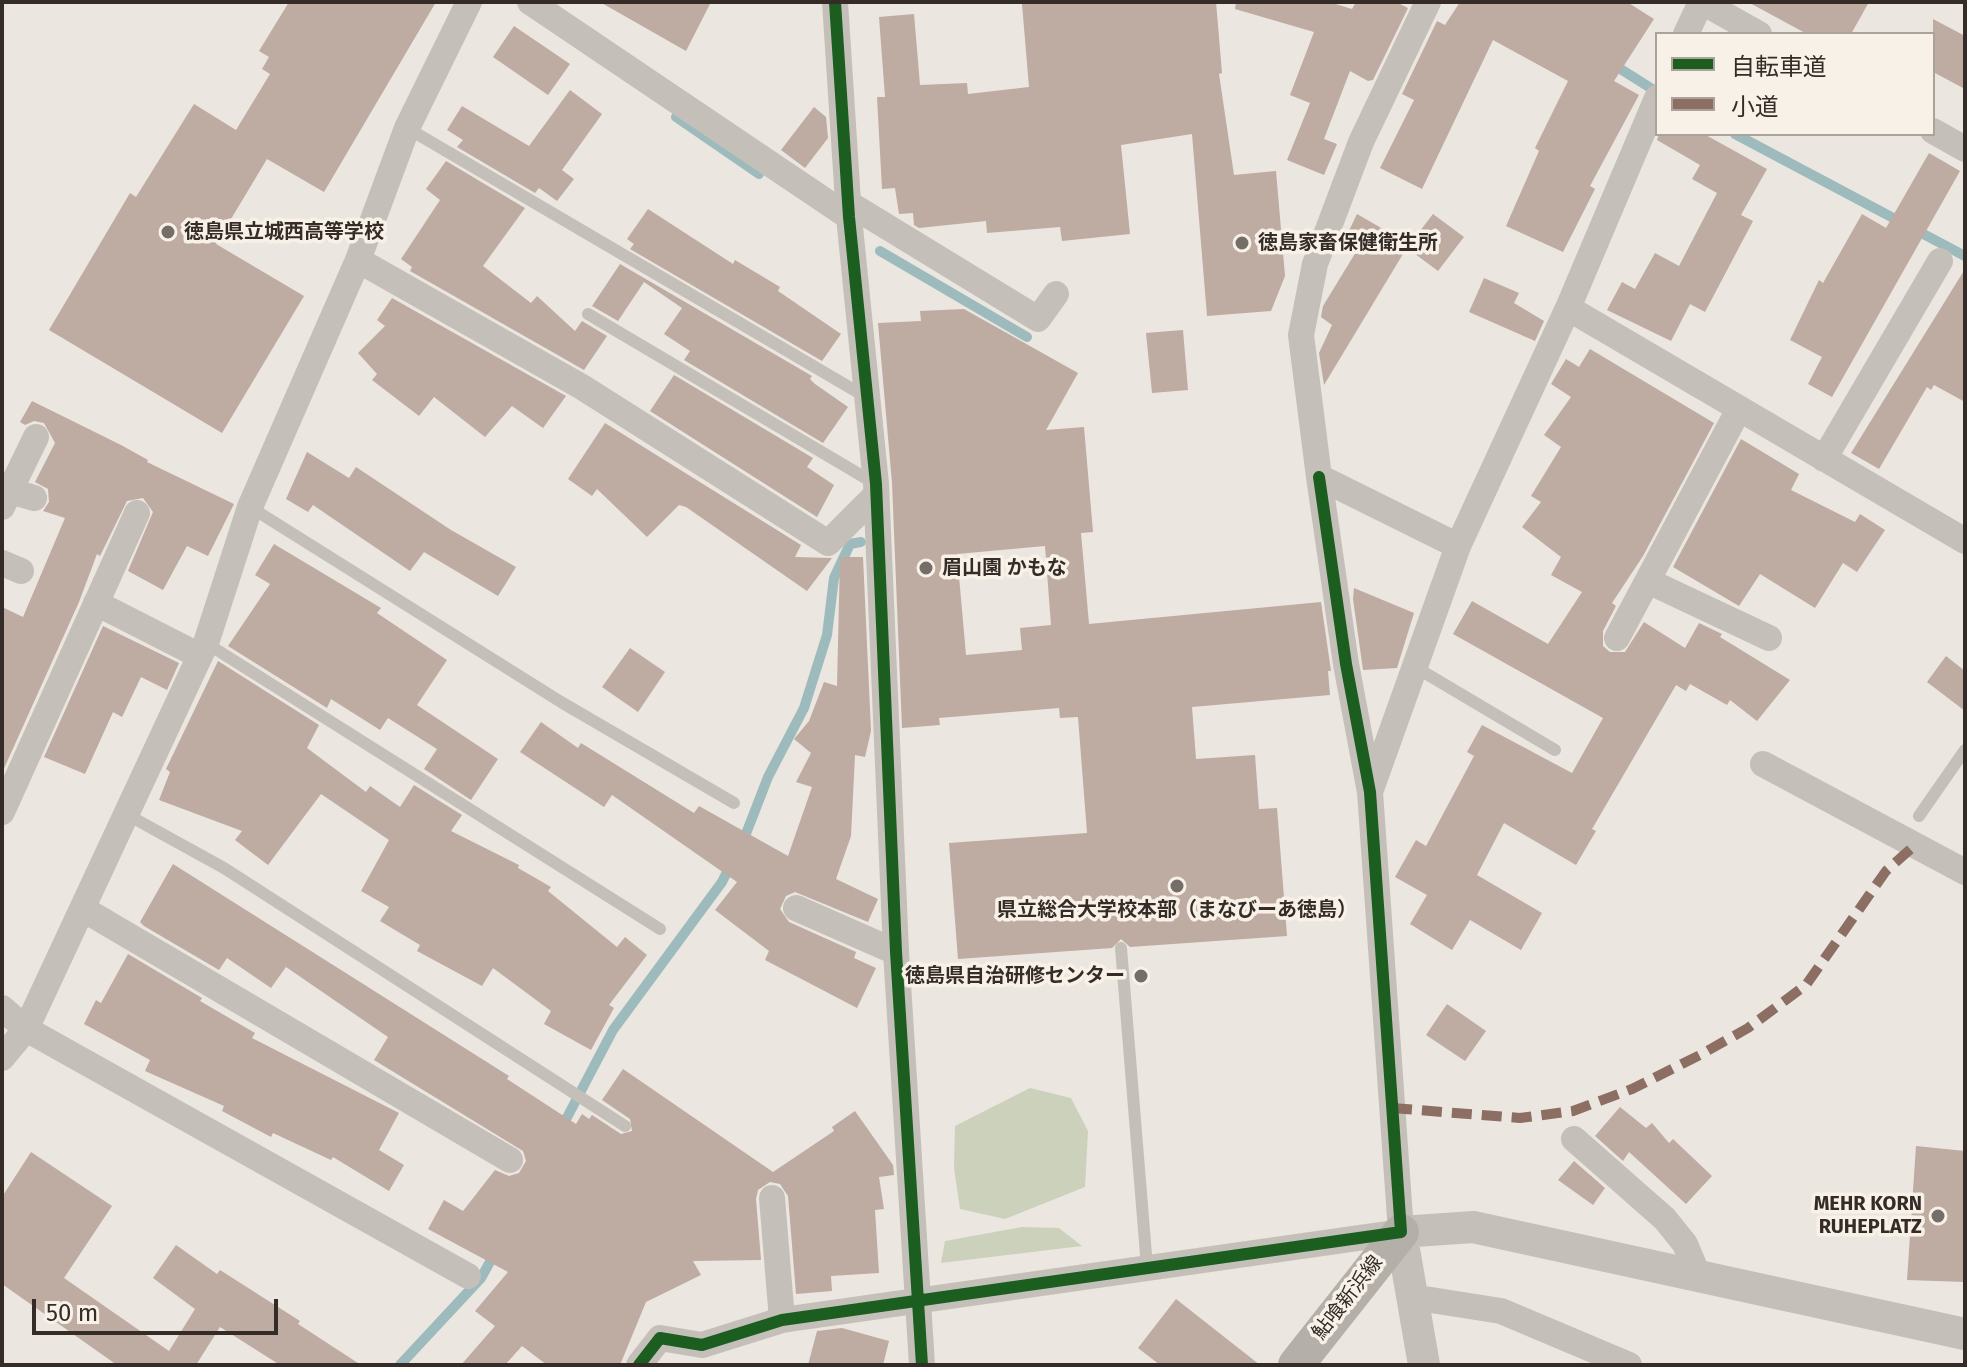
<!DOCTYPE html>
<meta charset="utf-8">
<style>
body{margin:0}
#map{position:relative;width:1967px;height:1367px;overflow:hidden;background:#ebe6e0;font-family:"Fira Sans","Noto Sans JP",sans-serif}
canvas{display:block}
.frame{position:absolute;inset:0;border:4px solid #352c28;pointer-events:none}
.legend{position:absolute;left:1655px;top:32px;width:280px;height:104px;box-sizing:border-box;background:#f8f1e7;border:2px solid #aaa29b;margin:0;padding:10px 14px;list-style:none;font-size:24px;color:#352c28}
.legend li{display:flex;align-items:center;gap:16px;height:40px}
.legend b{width:40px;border:2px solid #aaa29b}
.scale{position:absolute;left:32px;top:1299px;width:246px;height:36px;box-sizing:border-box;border:4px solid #352c28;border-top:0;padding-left:10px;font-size:24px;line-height:28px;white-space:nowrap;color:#352c28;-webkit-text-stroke:6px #f8f1e7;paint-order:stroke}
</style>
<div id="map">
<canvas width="1967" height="1367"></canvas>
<div class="frame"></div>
<ul class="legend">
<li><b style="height:10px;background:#1b5e20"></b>自転車道</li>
<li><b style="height:10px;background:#8d6e63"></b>小道</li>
</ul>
<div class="scale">50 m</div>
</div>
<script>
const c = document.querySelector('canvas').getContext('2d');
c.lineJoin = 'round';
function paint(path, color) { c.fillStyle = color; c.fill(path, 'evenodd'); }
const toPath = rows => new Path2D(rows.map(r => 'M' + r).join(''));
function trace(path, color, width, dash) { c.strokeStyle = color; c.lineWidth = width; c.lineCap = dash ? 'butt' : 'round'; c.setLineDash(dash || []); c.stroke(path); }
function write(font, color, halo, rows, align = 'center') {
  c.font = font + ' "Fira Sans","Noto Sans JP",sans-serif'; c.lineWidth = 7; c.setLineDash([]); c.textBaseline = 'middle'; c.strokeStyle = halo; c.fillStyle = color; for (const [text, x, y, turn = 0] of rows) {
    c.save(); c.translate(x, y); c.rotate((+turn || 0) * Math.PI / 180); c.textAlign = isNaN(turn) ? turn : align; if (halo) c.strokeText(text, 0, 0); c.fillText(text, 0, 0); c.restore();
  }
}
paint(toPath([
 [1030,1088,1071,1098,1088,1131,1085,1187,1005,1219,960,1209,954,1168,955,1126],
 [1022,1227,1059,1228,1082,1246,941,1263,945,1241]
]), '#ccd1bb');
trace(toPath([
 [1611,63,1657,92],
 [676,117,759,174],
 [1735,134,1965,256],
 [880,251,1027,337],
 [742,844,768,777,804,708,827,635,834,578,850,544,861,542],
 [562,1127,613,1030,722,882,732,862],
 [400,1365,481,1278,496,1251]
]), '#9dbbbc', 10);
paint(toPath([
 [289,2,436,2,324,192,267,159,216,244,304,296,222,433,49,330,130,193,136,197,194,104,236,130,270,74,262,69,269,57,259,51],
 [600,2,711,2,686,51],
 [1046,2,1216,2,1222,73,1219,74,1234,175,1276,171,1285,276,1271,311,1207,316,1192,134,1121,145,1130,234,1062,241,1060,227,987,233,986,221,919,228,914,225,913,213,899,214,895,188,882,189,877,97,885,97,879,17,914,14,920,85,967,83,968,94,1029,87,1022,4],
 [1236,2,1329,2,1352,9,1356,2,1396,2,1408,8,1373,80,1368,81,1350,71,1324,139,1337,144,1324,175,1287,160,1310,103,1290,95,1314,32,1235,9],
 [1460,2,1627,2,1654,19,1614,81,1639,95,1590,186,1595,189,1563,252,1506,226,1539,151,1535,148,1568,81,1493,40,1422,189,1380,168,1414,100,1402,94,1437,21,1445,25],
 [1748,2,1869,2,1851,34,1807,34],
 [1933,19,1965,36,1965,89,1933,72],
 [514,26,570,64,548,95,493,57],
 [570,90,602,114,562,170,574,179,557,201,539,188,535,193,457,147,463,140,447,130,462,106,529,146],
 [814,107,826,117,828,138,805,168,781,150],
 [1659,134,1704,134,1767,169,1741,215,1753,221,1705,312,1690,304,1671,341,1607,310,1622,282,1635,289,1655,253,1679,266,1717,193,1692,179,1700,165,1657,140],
 [1929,153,1960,171,1832,397,1808,384,1822,357,1790,340,1819,280,1823,283,1862,214,1886,228],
 [446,161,525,208,483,266,531,303,537,296,575,331,582,321,607,336,584,370,410,271,412,267,401,259,440,200,426,189],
 [648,209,733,264,735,260,780,287,778,291,841,334,822,361,630,249,634,244,627,239],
 [1357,214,1409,244,1324,385,1319,353,1332,325,1321,317,1323,306,1359,247,1345,239],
 [1433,214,1464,237,1438,271,1407,248],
 [620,264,812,376,810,379,815,384,848,407,823,443,684,360,690,351,664,334,682,308,644,282,618,321,592,306],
 [1965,269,1965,402,1934,385,1931,390,1927,387,1879,469,1851,453],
 [1484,278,1519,293,1514,303,1544,321,1535,341,1469,312],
 [392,298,566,396,543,428,512,406,485,437,434,397,419,416,372,380,377,374,358,353,385,326,377,320],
 [964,309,1078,373,1046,430,1084,427,1093,532,1081,533,1089,624,1321,602,1331,671,1328,671,1330,695,1192,707,1196,759,1255,755,1259,809,1277,808,1287,936,1130,947,1121,939,1112,948,958,959,949,843,1087,833,1078,717,1060,718,1059,708,939,718,940,725,902,728,892,483,878,323,921,321,920,311],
 [1045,546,1051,625,1020,628,1022,650,966,655,957,554],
 [1183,330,1188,390,1152,393,1146,333],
 [1590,349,1714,423,1643,556,1612,603,1616,606,1603,631,1603,646,1610,652,1625,652,1644,622,1685,648,1699,623,1722,634,1720,637,1790,680,1757,721,1730,700,1727,705,1690,684,1686,691,1676,685,1592,829,1596,831,1576,865,1504,823,1477,875,1542,913,1521,950,1470,920,1452,950,1410,924,1427,895,1395,877,1416,840,1426,846,1474,756,1467,752,1482,725,1572,773,1603,718,1453,634,1472,601,1548,644,1582,592,1551,575,1561,557,1522,527,1541,502,1531,496,1561,447,1544,435,1571,397,1551,384,1566,359,1579,367],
 [674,375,813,458,807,467,834,485,817,517,650,411],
 [32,401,121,445,148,460,147,462,234,504,208,556,187,546,163,590,128,571,153,512,143,498,127,501,100,556,97,554,79,602,2,773,2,607,23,617,65,518,43,511,49,502,48,489,35,482,55,443,44,423,34,421,25,425,20,422],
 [605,423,801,545,795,557,832,558,807,591,686,507,679,505,647,537,597,489,592,496,568,479],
 [1741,439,1799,474,1791,490,1855,522,1860,514,1885,530,1857,572,1843,563,1815,608,1760,574,1739,606,1673,567],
 [307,452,349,478,356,467,451,530,516,567,498,596,424,552,410,571,313,505,308,512,286,499],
 [274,544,381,608,377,613,447,660,417,705,498,759,471,800,424,769,437,749,388,718,380,730,331,699,327,708,228,646,270,584,255,575],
 [840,557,863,557,871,731,865,757,855,755,851,836,836,879,878,899,868,922,795,892,786,896,780,909,789,922,856,952,854,958,876,968,857,1008,765,960,769,951,715,910,737,882,612,795,604,807,520,752,541,722,578,748,581,743,694,813,699,806,788,856,812,787,796,782,811,753,794,739,809,721,824,682,837,686],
 [1354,588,1414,613,1397,668,1363,670,1353,599],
 [103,626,179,663,167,690,141,677,122,717,113,712,85,774,44,757],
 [630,648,665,672,638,712,602,687],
 [1946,656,1965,671,1965,711,1927,682],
 [218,661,319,725,307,748,366,792,370,786,400,807,414,785,462,815,451,831,519,865,518,868,551,887,548,891,617,947,625,937,647,955,609,1005,614,1008,591,1050,544,1024,551,1011,493,968,482,986,417,951,420,945,380,921,389,907,361,891,389,840,321,794,268,865,235,840,242,831,159,800,170,772,166,769],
 [173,864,509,1076,507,1079,576,1124,582,1114,589,1119,592,1115,621,1134,632,1131,630,1119,602,1100,623,1069,773,1172,834,1131,832,1127,855,1111,893,1165,894,1175,879,1177,884,1209,875,1210,879,1273,831,1276,832,1291,796,1294,788,1196,780,1184,770,1182,758,1190,756,1199,761,1260,693,1261,701,1275,646,1302,620,1365,547,1365,522,1346,505,1365,461,1365,495,1326,475,1311,508,1272,428,1229,444,1200,463,1211,495,1170,509,1176,519,1173,526,1161,523,1151,374,1060,388,1037,286,967,271,988,227,958,219,970,144,926,140,922],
 [128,954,202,998,200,1001,255,1033,252,1038,399,1113,379,1150,404,1165,389,1191,333,1157,331,1160,273,1133,271,1137,222,1111,224,1106,145,1071,150,1060,84,1024,96,1000,101,1003],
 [1447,1004,1486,1031,1465,1061,1426,1035],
 [1620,1107,1646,1128,1652,1123,1669,1143,1673,1139,1712,1176,1686,1204,1629,1152,1623,1161,1595,1136],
 [1916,1146,1965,1151,1965,1282,1907,1280],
 [31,1152,112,1206,64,1278,169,1351,195,1309,153,1278,176,1245,217,1274,220,1270,300,1321,298,1324,361,1365,280,1365,220,1327,196,1365,117,1365,2,1284,2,1197],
 [1574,1161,1605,1188,1593,1205,1558,1180],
 [1176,1299,1260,1365,1160,1365,1138,1348],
 [842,1328,889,1341,883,1365,808,1365,817,1331]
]), '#beaba2');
trace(toPath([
 [407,128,866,397],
 [588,314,874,483],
 [250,507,561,702,734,803],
 [206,643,660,929],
 [1415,667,1555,750],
 [126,814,224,868,625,1126],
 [1919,816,1965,750],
 [1121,948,1147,1267]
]), '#c5bfb9', 12);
trace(toPath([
 [530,2,849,217],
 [835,2,849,217,876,484,896,952,922,1365],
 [1428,2,1361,142,1315,264,1301,335,1319,477,1458,546],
 [1702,2,1759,34],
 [1686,34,1701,2],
 [1933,131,1965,149],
 [848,203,1038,319,1056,294],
 [358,260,582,387,828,543,876,495],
 [1568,308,1965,541],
 [1824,459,1940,261],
 [10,491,34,498],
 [2,507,36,437],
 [2,563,21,571],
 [1648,581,1769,638],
 [96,603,200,656],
 [1617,638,1739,409],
 [1763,764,1965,872],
 [1370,792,1458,546,1568,308,1657,98],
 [2,812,137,513],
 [796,908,896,952],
 [83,909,510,1160],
 [2,1008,26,1029,468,1276],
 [2,1058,26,1029,206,643,250,507,358,260,407,128,469,2],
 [1574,1139,1665,1219,1685,1244,1698,1275],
 [772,1198,782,1320],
 [1412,1297,1501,1311,1629,1365],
 [639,1365,660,1338,702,1345,782,1320,1401,1232,1370,792,1346,664,1319,477]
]), '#c5bfb9', 26);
trace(toPath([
 [1424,1365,1401,1232,1473,1227,1965,1334]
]), '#c5bfb9', 32);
trace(toPath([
 [1296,1365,1401,1232]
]), '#b5afaa', 36);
trace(toPath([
 [1392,1108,1520,1118,1573,1111,1632,1089,1700,1055,1748,1028,1806,985,1886,871,1914,846]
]), '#8d6e63', 10, [20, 10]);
trace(toPath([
 [835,2,849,217,876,484,896,952,922,1365],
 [639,1365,660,1338,702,1345,782,1320,1401,1232,1370,792,1346,664,1319,477]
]), '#1b5e20', 12);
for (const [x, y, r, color] of [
 [168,232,8,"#756d68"],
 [1242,243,8,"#756d68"],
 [926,568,8,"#756d68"],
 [1177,886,8,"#756d68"],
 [1141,976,8,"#756d68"],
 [1938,1216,8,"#756d68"]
]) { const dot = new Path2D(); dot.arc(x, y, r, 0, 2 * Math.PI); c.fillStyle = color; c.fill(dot); trace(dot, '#f8f1e7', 3); }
write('bold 20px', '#352c28', '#f8f1e7', [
 ["徳島県立城西高等学校",184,232],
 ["徳島家畜保健衛生所",1258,243],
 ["眉山園 かもな",942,568],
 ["県立総合大学校本部（まなびーあ徳島）",1177,910,"center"],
 ["徳島県自治研修センター",1125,976,"right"],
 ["MEHR KORN",1922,1204,"right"],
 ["RUHEPLATZ",1922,1227,"right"]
], 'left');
write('20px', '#352c28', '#f8f1e7', [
 ["鮎喰新浜線",1348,1298,-52]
]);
</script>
